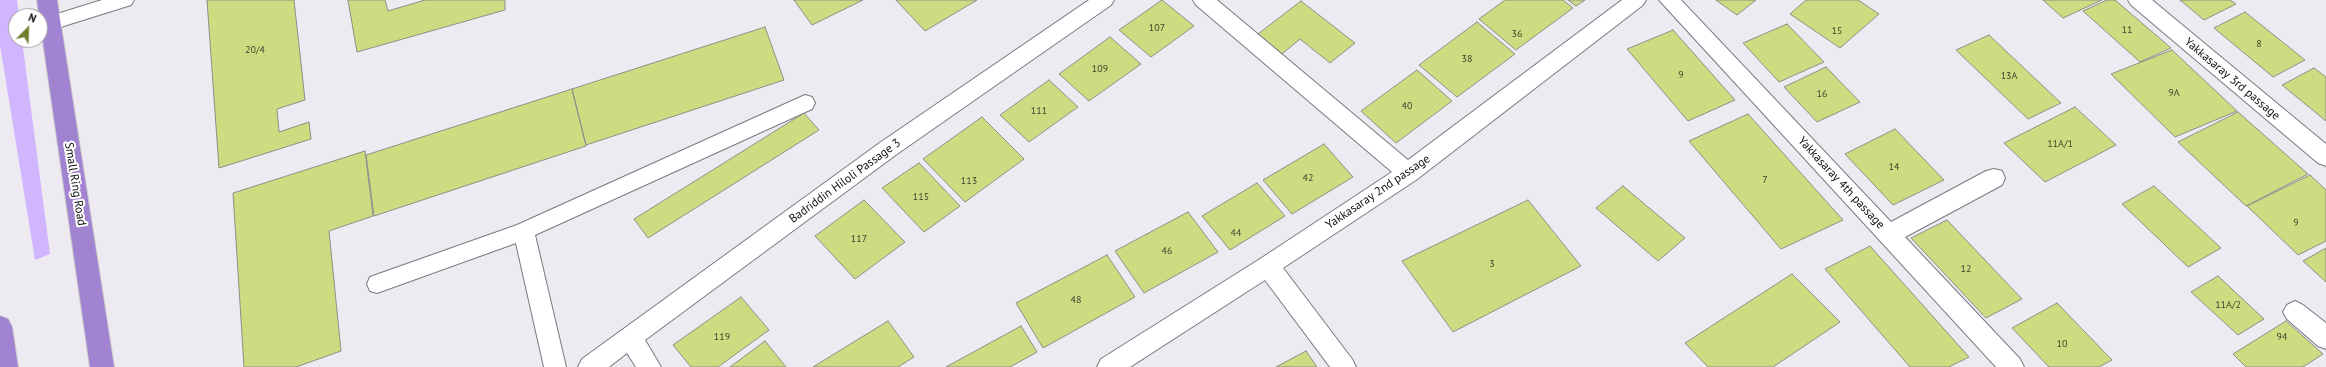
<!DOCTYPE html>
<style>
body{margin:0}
#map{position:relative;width:2326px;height:367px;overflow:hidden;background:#edeaf2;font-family:"PT Sans",sans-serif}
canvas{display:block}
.north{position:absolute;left:8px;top:8px;width:40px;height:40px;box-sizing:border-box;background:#fff;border:1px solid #9f9fa0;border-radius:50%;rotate:23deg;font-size:11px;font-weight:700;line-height:16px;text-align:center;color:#0f0e11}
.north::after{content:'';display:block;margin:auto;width:14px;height:18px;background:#717f2c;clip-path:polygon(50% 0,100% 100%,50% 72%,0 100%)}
</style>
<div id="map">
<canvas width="2326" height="367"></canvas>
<div class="north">N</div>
</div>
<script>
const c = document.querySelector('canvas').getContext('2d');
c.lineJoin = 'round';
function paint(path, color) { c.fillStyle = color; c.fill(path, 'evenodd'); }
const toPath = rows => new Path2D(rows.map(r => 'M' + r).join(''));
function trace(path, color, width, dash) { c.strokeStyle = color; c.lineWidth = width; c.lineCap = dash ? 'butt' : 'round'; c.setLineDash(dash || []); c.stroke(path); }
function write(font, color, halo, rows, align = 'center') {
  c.font = font + ' "PT Sans",sans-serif'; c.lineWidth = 4; c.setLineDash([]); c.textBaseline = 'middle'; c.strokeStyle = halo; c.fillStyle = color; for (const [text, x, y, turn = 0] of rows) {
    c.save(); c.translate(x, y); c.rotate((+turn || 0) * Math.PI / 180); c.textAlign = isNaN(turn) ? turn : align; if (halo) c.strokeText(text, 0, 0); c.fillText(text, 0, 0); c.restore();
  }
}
paint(toPath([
 [0,0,17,0,19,16,16,16,16,40,22,40,50,254,35,260,0,45]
]), '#d1b6ff');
const building = toPath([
 [207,0,294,0,305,100,277,109,279,132,309,122,311,139,219,168,207,0],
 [348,0,385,0,388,11,425,0,505,0,505,10,357,52,348,0],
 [794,0,863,0,812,25,794,0],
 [896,0,977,0,925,31,896,0],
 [1162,0,1194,26,1151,57,1119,30,1162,0],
 [1505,0,1563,0,1573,8,1516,50,1479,19,1505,0],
 [1568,0,1585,0,1576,6,1568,0],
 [1716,0,1756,0,1737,15,1716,0],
 [1806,0,1858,0,1879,14,1840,48,1790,14,1806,0],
 [2043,0,2102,0,2063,18,2043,0],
 [2107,0,2115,0,2171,48,2140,62,2083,11,2107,0],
 [2180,0,2230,0,2236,4,2204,20,2180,0],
 [1301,1,1355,43,1330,63,1300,39,1282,54,1258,34,1301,1],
 [2245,12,2305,60,2273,77,2214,28,2245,12],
 [1477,22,1515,54,1457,97,1419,65,1477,22],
 [1787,24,1824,62,1779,82,1743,43,1787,24],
 [765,27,784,80,586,145,572,89,765,27],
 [1673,30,1735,100,1688,121,1627,49,1673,30],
 [1989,35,2061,103,2028,119,1956,50,1989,35],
 [1110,37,1141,64,1089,101,1059,74,1110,37],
 [2172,50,2237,111,2175,137,2111,74,2172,50],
 [1826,67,1860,102,1817,122,1784,87,1826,67],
 [2314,68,2326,77,2326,121,2282,85,2314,68],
 [1417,70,1452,101,1396,143,1361,111,1417,70],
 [1049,80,1078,107,1029,142,1000,115,1049,80],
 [572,89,586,146,374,216,366,155,572,89],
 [2075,107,2116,145,2045,182,2004,143,2075,107],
 [2238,112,2308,174,2246,206,2178,142,2238,112],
 [804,113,819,130,648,238,634,219,804,113],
 [1748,114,1843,220,1781,249,1689,141,1748,114],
 [982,117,1024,159,965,202,923,159,982,117],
 [1895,129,1944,180,1893,205,1845,154,1895,129],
 [1324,144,1353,177,1292,214,1263,180,1324,144],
 [365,151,373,216,329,231,341,351,296,367,244,367,233,193,365,151],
 [919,163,960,206,924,232,882,188,919,163],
 [2310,175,2326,190,2326,241,2298,255,2247,206,2310,175],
 [1257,183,1285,216,1230,250,1202,216,1257,183],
 [1623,186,1685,238,1658,261,1596,208,1623,186],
 [2154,186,2221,248,2188,267,2122,204,2154,186],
 [864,200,905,242,855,279,815,236,864,200],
 [1528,200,1581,266,1453,332,1402,261,1528,200],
 [1188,212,1218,252,1144,293,1115,251,1188,212],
 [1947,220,2022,299,1986,318,1911,238,1947,220],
 [1870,246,1969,357,1949,367,1910,367,1825,269,1870,246],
 [2326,248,2326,282,2303,261,2326,248],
 [1107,255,1135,297,1043,348,1016,303,1107,255],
 [1792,274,1840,322,1773,367,1708,367,1685,343,1792,274],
 [2218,276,2264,319,2238,335,2191,292,2218,276],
 [741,297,769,330,718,367,691,367,673,345,741,297],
 [2057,303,2112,360,2099,367,2049,367,2012,328,2057,303],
 [888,321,914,357,898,367,813,367,888,321],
 [2286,321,2323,354,2303,367,2246,367,2233,354,2286,321],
 [1021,326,1037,352,1010,367,946,367,1021,326],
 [765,341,786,367,730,367,765,341],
 [1306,351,1317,367,1276,367,1306,351]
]);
paint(building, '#cbdc81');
trace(building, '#8e8f88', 1);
const lane = toPath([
 [102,0,134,0,131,5,51,30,44,28,42,23,44,18,102,0],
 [805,95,812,97,815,103,812,109,535,235,566,367,544,367,516,243,377,293,370,291,367,284,370,277,517,225,805,95]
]);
const street = toPath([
 [1089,0,1114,0,1111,5,897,154,645,340,661,367,636,367,627,353,609,367,578,367,582,359,881,142,1089,0],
 [1193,0,1217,0,1408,160,1622,0,1646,0,1643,5,1416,180,1283,268,1352,359,1356,367,1330,367,1265,280,1130,367,1097,367,1101,359,1260,259,1392,172,1196,5,1193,0],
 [1659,0,1681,0,1891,222,1986,171,1994,169,2002,171,2005,178,2002,185,1905,237,2020,359,2024,367,1996,367,1659,0],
 [2128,0,2152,0,2326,144,2326,166,2318,163,2131,5,2128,0],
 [2295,301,2303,305,2326,323,2326,349,2318,346,2287,319,2283,312,2287,305,2295,301]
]);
const highway = toPath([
 [37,0,57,0,114,367,90,367,37,0],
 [0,316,8,319,12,327,18,367,0,367,0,316]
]);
trace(lane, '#7b7880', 2);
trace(street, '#7b7880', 2);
trace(highway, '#cacacb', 2);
paint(lane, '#fff');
paint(street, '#fff');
paint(highway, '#a183d1');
write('10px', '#3e422d', null, [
 ["107",1157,28],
 ["11",2127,30],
 ["15",1837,31],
 ["36",1517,34],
 ["8",2259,44],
 ["20/4",255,50],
 ["38",1467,59],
 ["109",1100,69],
 ["9",1681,75],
 ["13A",2009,76],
 ["9A",2174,93],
 ["16",1822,94],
 ["40",1407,106],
 ["111",1039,111],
 ["11A/1",2060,144],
 ["14",1894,167],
 ["42",1308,178],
 ["7",1765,180],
 ["113",969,181],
 ["115",921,197],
 ["9",2296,223],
 ["44",1236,233],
 ["117",859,239],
 ["46",1167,251],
 ["3",1492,264],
 ["12",1966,269],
 ["48",1076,300],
 ["11A/2",2228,305],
 ["119",722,337],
 ["94",2282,337],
 ["10",2062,344]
]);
write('12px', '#0f0e11', '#fff', [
 ["Yakkasaray 3rd passage",2232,79,40],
 ["Badriddin Hiloli Passage 3",845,181,-36],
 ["Yakkasaray 4th passage",1841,183,47],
 ["Small Ring Road",75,184,81],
 ["Yakkasaray 2nd passage",1378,192,-34]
]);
</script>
